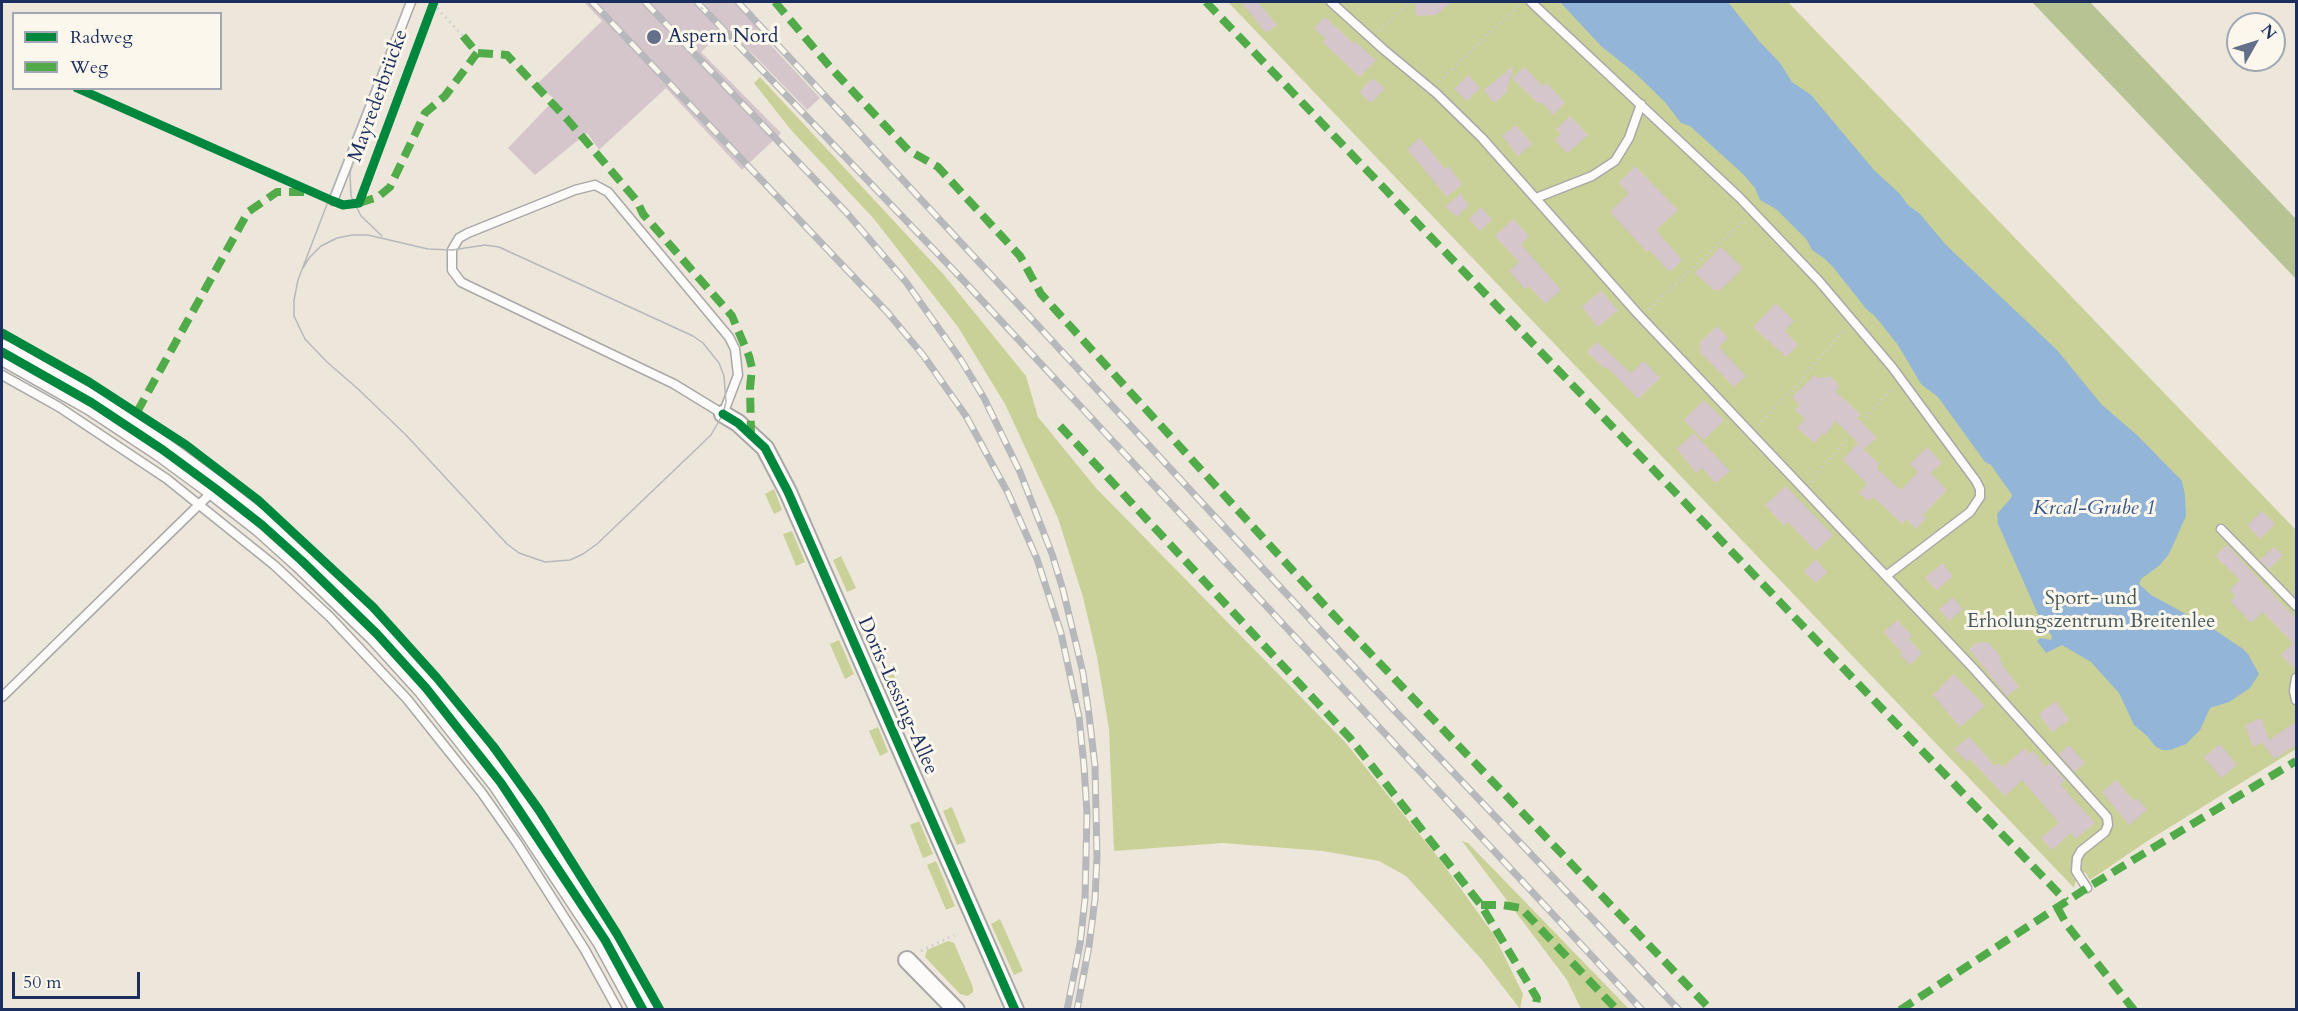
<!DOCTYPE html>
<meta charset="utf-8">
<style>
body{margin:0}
#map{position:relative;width:2298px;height:1011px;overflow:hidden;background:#ede7db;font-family:Cardo,serif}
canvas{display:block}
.frame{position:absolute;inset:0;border:3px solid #1b2f5e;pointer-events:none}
.legend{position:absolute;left:12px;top:12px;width:210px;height:78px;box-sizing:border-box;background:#fbf7ec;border:2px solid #a1a7b3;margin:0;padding:8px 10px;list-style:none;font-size:18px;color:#1b2f5e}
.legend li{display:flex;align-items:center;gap:12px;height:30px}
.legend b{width:30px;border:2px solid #a1a7b3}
.north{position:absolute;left:2226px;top:12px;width:60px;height:60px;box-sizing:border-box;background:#fbf7ec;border:2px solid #a1a7b3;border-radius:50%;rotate:51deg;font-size:16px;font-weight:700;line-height:24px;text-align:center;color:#1b2f5e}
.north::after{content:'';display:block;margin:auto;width:21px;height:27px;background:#646f8a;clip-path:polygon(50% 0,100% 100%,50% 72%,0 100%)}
.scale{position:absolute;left:12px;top:972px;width:128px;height:27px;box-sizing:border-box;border:3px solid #1b2f5e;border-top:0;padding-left:8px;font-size:18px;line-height:21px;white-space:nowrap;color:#1b2f5e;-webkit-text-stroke:4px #fbf7ec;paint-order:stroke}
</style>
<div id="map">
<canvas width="2298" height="1011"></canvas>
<div class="frame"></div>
<ul class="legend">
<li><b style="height:8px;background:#00873e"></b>Radweg</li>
<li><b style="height:8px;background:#52ab49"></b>Weg</li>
</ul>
<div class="north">N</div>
<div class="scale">50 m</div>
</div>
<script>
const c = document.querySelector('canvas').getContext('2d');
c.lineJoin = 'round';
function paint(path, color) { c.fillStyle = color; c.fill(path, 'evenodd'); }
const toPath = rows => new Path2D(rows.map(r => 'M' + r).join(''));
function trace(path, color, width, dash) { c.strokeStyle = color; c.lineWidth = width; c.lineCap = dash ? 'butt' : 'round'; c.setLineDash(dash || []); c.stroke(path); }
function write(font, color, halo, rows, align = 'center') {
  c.font = font + ' Cardo,serif'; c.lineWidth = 6; c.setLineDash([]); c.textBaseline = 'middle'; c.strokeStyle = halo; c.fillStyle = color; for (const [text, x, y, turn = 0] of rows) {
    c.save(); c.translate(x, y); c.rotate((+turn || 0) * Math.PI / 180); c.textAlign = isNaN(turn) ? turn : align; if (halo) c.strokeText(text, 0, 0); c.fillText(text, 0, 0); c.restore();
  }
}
paint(toPath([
 [1228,2,1788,2,2296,530,2296,749,2149,840,2090,880,2085,872,2076,880,2074,888],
 [760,77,944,275,1026,376,1038,417,1096,488,1345,742,1441,861,1494,935,1523,994,1520,1009,1482,960,1406,876,1379,861,1323,851,1223,843,1114,851,1109,729,1097,657,1083,597,1058,518,1005,404,958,327,874,219,791,130,754,83],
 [774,489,782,510,774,514,765,494],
 [792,531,805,562,796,566,783,534],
 [841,556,856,588,847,592,833,560],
 [839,640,854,674,845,679,830,644],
 [890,666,901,692,893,696,881,670],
 [878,727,888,752,880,756,869,731],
 [952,807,966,842,957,845,943,811],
 [919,821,933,854,923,858,910,825],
 [1462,841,1468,843,1629,1009,1581,1009,1567,980],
 [936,861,955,906,946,910,927,865],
 [1000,919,1023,971,1014,975,991,924],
 [948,941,954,943,973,987,973,992,968,996,960,994,925,957,927,950]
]), '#cad198');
paint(toPath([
 [2032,2,2090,2,2296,219,2296,279]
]), '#b7c393');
paint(toPath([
 [1560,2,1728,2,1759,41,1780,63,1792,82,1811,95,1874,170,1900,194,1908,205,1920,214,1946,245,2057,350,2102,405,2137,435,2182,481,2185,495,2186,516,2169,554,2160,565,2141,579,2139,584,2151,595,2215,630,2243,649,2248,654,2259,674,2250,688,2229,702,2210,708,2200,730,2186,744,2170,750,2162,750,2155,746,2147,736,2134,725,2119,693,2091,662,2062,645,2046,653,2037,641,2040,638,2051,640,2052,636,2041,621,1998,524,1997,514,2011,498,2012,495,1991,465,1985,462,1938,397,1921,384,1898,345,1874,315,1867,310,1833,267,1825,259,1812,250,1807,240,1776,209,1760,200,1755,188,1743,174,1690,126,1681,123,1665,102,1636,74,1601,46]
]), '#92b5d8');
paint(toPath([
 [584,2,738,2,768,42,820,98,807,110,754,55,724,30,701,52,781,133,742,170,666,88,599,150,587,133,535,175,508,148,555,99,536,85,602,21],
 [1241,2,1258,2,1277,25,1266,33],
 [1436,2,1451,2,1436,15,1416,16,1415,3],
 [1325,17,1353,43,1355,41,1376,60,1360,77,1323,42,1326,39,1314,28],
 [1514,65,1506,93,1494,103,1484,90],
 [1524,67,1543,86,1547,83,1565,103,1553,115,1542,102,1539,104,1512,78],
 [1468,75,1480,88,1467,101,1454,89],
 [1373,78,1385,89,1371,103,1359,92],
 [1570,116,1588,135,1569,152,1566,152,1555,140,1561,134,1556,129],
 [1516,125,1532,144,1518,156,1502,136],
 [1420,138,1445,169,1448,166,1462,184,1447,197,1407,149],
 [1635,166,1678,210,1656,230,1682,260,1670,272,1649,250,1647,252,1610,212,1629,193,1619,183],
 [1460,194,1469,205,1457,217,1445,206],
 [1481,207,1492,220,1480,231,1469,219],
 [1513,219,1529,236,1521,244,1561,290,1545,304,1529,286,1525,289,1509,271,1519,262,1495,236],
 [1721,247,1743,268,1720,291,1718,289,1715,291,1695,273],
 [1601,291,1618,310,1598,327,1582,307],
 [1776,303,1794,321,1785,331,1798,345,1786,357,1753,327],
 [1717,326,1728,338,1719,347,1746,376,1734,387,1699,351,1701,350,1699,347,1701,345,1699,344],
 [1597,342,1631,373,1644,361,1660,378,1638,399,1607,367,1605,369,1587,352],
 [1815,375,1818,379,1822,376,1825,379,1829,375,1840,387,1835,391,1861,415,1857,418,1877,438,1864,449,1836,421,1825,435,1823,433,1815,443,1797,428,1805,419,1795,410,1800,405,1792,397],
 [1704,400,1724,420,1704,440,1684,420],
 [1694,433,1730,471,1716,483,1702,468,1696,473,1677,449],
 [1857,443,1879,464,1876,468,1901,490,1918,472,1910,464,1927,447,1942,463,1931,473,1947,490,1923,515,1926,518,1916,529,1906,519,1903,524,1873,497,1869,501,1859,493,1867,484,1843,460],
 [1786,486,1833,535,1816,551,1788,522,1784,526,1765,505],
 [2262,511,2275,524,2260,539,2247,525],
 [2227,545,2296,619,2296,670,2281,655,2293,643,2263,612,2251,623,2230,601,2235,596,2230,590,2240,580,2215,556],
 [2274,547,2283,555,2269,569,2260,560],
 [1816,559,1827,572,1816,583,1804,571],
 [1942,563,1953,576,1937,590,1925,578],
 [1953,597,1963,609,1949,621,1939,609],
 [1897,620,1912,636,1908,639,1922,653,1910,665,1900,655,1902,653,1884,632],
 [1988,642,2001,657,1999,659,2003,664,2002,665,2019,687,2007,696,1969,649,1976,643],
 [1954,674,1985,706,1960,727,1933,695],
 [2056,701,2069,720,2052,732,2039,714],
 [2261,718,2269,740,2296,722,2296,745,2274,759,2263,743,2266,741,2253,747,2245,725],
 [1969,737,1995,766,1998,763,2003,767,2025,748,2029,754,2033,751,2046,767,2050,763,2065,780,2061,785,2095,823,2076,839,2071,833,2052,850,2041,838,2059,823,2022,780,2005,796,1970,759,1967,762,1954,749],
 [2220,744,2237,765,2221,778,2204,757],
 [2069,745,2085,763,2075,772,2059,754],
 [2116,780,2134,801,2137,798,2147,810,2129,825,2102,792]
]), '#d5c6cb');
const lane = toPath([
 [1331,2,1383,49,1436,93,1482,138,1638,314,1974,669,2107,817,2108,825,2105,832,2081,851,2077,858,2076,871,2087,888],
 [1531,2,1740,198,1819,281,1892,367,1976,481,1980,489,1980,497,1970,512,1886,576],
 [595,185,608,192,729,337,735,349,738,375,723,414,674,384,469,286,461,282,452,270,452,250,459,238,468,233,575,190,595,185],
 [1536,198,1592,176,1615,161,1629,138,1641,104],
 [333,201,411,2],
 [2,375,59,407,167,479,274,565,330,617,407,699,482,793,517,843,585,950,618,1010],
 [2221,529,2296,606],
 [2296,678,2294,691,2296,700],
 [2,697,213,491]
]);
const street = toPath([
 [723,414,738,423,765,448,788,492,1015,1010],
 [907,960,956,1010]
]);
const secondary = toPath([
 [2,352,92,403,163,450,216,489,262,525,302,561,377,634,426,688,501,783,605,940,643,1010]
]);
trace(lane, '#a9a8a7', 11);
trace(street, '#a9a8a7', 20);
trace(secondary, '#a9a8a7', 27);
trace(toPath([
 [717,2,756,44],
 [433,4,463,36],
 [1379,31,1409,2],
 [1439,82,1519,5],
 [567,119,571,116],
 [1649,309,1745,220],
 [1758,426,1798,384,1844,330],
 [1811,482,1851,434,1894,387],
 [921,951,954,935]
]), '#cccdcd', 3, [1.5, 4.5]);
trace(lane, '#fcfbfa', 8);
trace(street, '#fcfbfa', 16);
trace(secondary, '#fcfbfa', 24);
trace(toPath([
 [356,152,350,173,351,196,361,216,382,236],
 [303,268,309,258,321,246,337,238,352,235,368,235,428,249,452,250,485,245,499,247,693,336,703,343,719,363,724,376,726,402,723,414,711,435,597,544,583,554,570,560,545,562,519,553,507,544,406,435,358,389,327,362,305,339,294,316,294,300,298,280,329,199,406,2]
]), '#b7b8bc', 1.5);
const rail = toPath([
 [592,2,888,313,923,355,966,416,1008,493,1037,559,1061,633,1079,717,1084,766,1087,813,1085,899,1080,944,1067,1010],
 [645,2,846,212,906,282,961,360,984,398,1020,472,1052,554,1063,590,1083,673,1089,715,1095,766,1097,857,1095,899,1089,946,1077,1010],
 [697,2,962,279,1642,1010],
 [738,2,1395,711,1679,1010]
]);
trace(rail, '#b7b8bc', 7);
trace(rail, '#fbf7ec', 4.5, [14]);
trace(toPath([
 [695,19,706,2]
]), '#cccdcd', 3, [1.5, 4.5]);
trace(toPath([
 [775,2,831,68,908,150,938,167,1020,256,1041,294,1326,607,1711,1010],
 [1206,2,2066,901],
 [463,36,477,53,507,55,567,119,637,201,643,214,732,316,749,356,752,368,750,388,751,433],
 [359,203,378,197,390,187,425,113,445,96,477,53],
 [137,412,248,212,277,192,305,192],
 [1060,426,1350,738,1481,905,1537,998,1535,1010],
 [1481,905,1502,905,1521,908,1617,1010],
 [2057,907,2067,925,2134,1010],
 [1900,1010,2087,888,2296,761]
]), '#52ab49', 8, [15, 8]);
trace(toPath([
 [77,88,333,201,343,205,359,203,434,2],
 [2,333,89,382,186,445,258,500,373,607,437,678,493,746,539,810,617,934,660,1010],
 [2,352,92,403,163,450,216,489,262,525,302,561,377,634,426,688,501,783,605,940,643,1010],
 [723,414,738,423,765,448,788,492,1015,1010]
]), '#00873e', 9);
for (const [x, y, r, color] of [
 [654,37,8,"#646f8a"]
]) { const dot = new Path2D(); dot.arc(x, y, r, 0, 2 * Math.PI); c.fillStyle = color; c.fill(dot); trace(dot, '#fbf7ec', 2); }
write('20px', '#1b2f5e', '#fbf7ec', [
 ["Aspern Nord",668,37]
], 'left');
write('20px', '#1b2f5e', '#fbf7ec', [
 ["Mayrederbrücke",379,96,-70],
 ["Doris-Lessing-Allee",897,696,66]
]);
write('20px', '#475a5f', '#fbf7ec', [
 ["Sport- und",2091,599],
 ["Erholungszentrum Breitenlee",2091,622]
]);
write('italic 21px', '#375788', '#fbf7ec', [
 ["Krcal-Grube 1",2094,509]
]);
</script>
